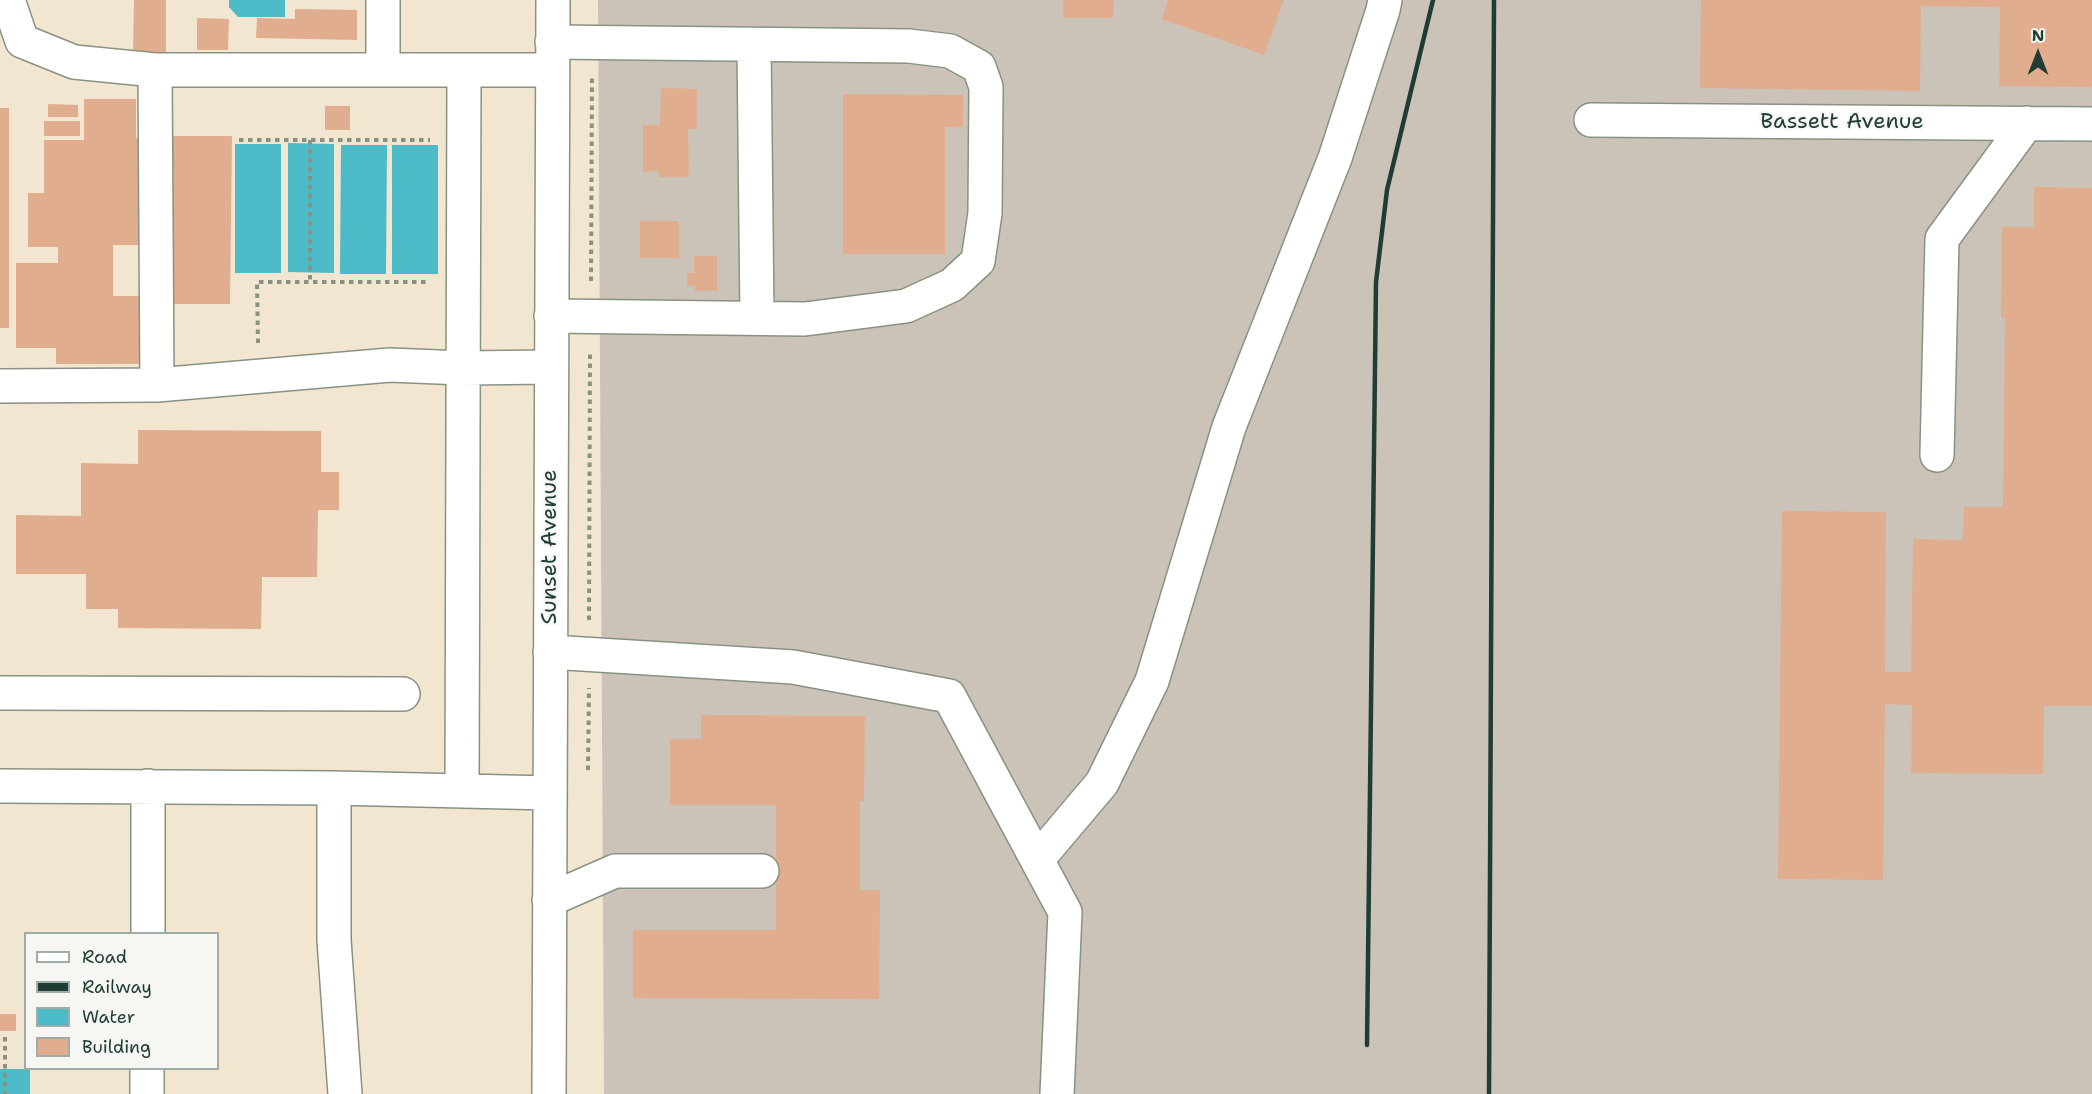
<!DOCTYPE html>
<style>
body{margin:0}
#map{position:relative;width:2092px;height:1094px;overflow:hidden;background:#f2e6d1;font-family:"Shantell Sans",sans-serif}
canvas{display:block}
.legend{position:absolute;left:24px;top:932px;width:195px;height:138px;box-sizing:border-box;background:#f6f6f2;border:2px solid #a0aca6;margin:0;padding:8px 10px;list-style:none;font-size:18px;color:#1f3d34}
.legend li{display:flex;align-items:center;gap:12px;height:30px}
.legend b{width:30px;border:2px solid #a0aca6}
.north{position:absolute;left:2008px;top:24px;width:60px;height:60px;-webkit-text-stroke:4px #f6f6f2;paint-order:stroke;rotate:0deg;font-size:16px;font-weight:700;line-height:24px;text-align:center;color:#1f3d34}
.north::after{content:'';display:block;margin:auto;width:21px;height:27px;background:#1f3d34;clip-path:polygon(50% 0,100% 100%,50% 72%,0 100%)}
</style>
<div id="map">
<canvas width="2092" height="1094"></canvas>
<ul class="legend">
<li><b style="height:8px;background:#fff"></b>Road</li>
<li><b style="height:8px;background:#1f3d34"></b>Railway</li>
<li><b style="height:16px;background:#4dbac7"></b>Water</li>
<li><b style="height:16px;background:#e0ad8f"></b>Building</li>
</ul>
<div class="north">N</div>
</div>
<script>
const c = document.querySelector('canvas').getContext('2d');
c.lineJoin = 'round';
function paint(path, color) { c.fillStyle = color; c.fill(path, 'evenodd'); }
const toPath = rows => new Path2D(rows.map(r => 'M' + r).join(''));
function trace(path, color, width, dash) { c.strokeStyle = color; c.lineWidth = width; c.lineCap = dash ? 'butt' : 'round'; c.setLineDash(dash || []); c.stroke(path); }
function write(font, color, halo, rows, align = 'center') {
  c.font = font + ' "Shantell Sans",sans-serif'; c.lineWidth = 4.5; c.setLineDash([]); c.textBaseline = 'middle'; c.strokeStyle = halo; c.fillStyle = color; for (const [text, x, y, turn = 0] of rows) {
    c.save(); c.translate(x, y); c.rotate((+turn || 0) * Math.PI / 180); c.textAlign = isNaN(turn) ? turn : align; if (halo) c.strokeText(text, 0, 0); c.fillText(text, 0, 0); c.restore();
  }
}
paint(toPath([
 [598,0,2092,0,2092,1094,604,1094]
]), '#cbc3b8');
paint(toPath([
 [229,0,285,0,285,17,238,17,229,7],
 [288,143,334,144,334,273,288,272],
 [235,144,281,144,281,273,235,273],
 [341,145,387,145,386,274,340,274],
 [392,145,438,145,438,274,392,274],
 [0,1069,30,1069,30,1094,0,1094]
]), '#4dbac7');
paint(toPath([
 [134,0,166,0,166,52,133,52],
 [1063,0,1114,0,1113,18,1063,18],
 [1168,0,1284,0,1264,55,1162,19],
 [1701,0,2092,0,2092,87,1999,86,2000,7,1921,6,1920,91,1700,88],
 [295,9,357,10,357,40,256,38,257,18,295,19],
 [197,18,229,19,228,50,197,50],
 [661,88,697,89,697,129,688,129,689,177,659,177,659,171,643,172,643,125,660,125],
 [843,94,963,95,963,127,945,127,945,254,843,254],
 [84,99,136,99,136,138,143,138,143,245,113,245,113,296,145,296,145,364,56,364,56,348,16,348,16,263,58,263,58,247,28,247,28,193,44,193,44,140,84,140],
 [48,104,78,105,78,117,48,117],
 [325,106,350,106,350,130,325,130],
 [0,108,9,108,9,328,0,328],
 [44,121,80,121,80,136,44,136],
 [172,136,232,136,230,304,170,304],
 [2034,187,2092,188,2092,706,2044,706,2043,774,1911,773,1912,705,1885,704,1883,880,1778,879,1782,511,1886,512,1885,672,1911,672,1913,539,1963,540,1964,507,2003,507,2005,318,2001,318,2002,227,2034,227],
 [640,221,679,221,679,258,640,258],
 [694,256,717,256,717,291,695,291,695,286,687,286,687,273,694,273],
 [138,430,321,431,321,472,339,472,339,510,318,510,317,577,262,577,261,629,118,628,118,609,86,609,86,574,16,574,16,515,81,516,81,463,138,464],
 [701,715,865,716,864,801,860,801,860,890,880,890,879,999,633,998,633,930,776,930,776,805,670,805,670,739,701,739],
 [0,1014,16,1014,16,1031,0,1031]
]), '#e0ad8f');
const minor = toPath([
 [8,0,22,41,74,62,155,70,552,70],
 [383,0,383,70],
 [754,45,757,318],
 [155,70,157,385],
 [1591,120,2092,124],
 [551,316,805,319,906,306,952,285,978,261,985,213,986,87,979,67,950,51,909,46,552,42],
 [0,386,157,385,390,365,463,368,551,367],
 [1937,455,1942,239,2027,123],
 [550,652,793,667,949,696,1065,912,1057,1094],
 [0,693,403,694],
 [0,786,334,788,550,793],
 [334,788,334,940,345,1094],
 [462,791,464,70],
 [1037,860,1102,783,1152,681,1229,427,1335,158,1383,10,1385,0],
 [549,900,615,871,762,871],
 [148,934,148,786],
 [147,1094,147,1068],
 [549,1094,553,0]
]);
trace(minor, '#889282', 36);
trace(toPath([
 [239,140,430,140],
 [310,140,310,282],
 [591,281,592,76],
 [258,343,257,282,429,282],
 [589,620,590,352],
 [588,770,589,688],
 [5,1037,5,1094]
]), '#889282', 4, [4.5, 4.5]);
trace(minor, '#fff', 33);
trace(toPath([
 [1367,1045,1376,282,1387,190,1433,0],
 [1489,1094,1494,0]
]), '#1f3d34', 4.5);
write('22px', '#1f3d34', '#f6f6f2', [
 ["Bassett Avenue",1842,122],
 ["Sunset Avenue",550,547,-90]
]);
</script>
